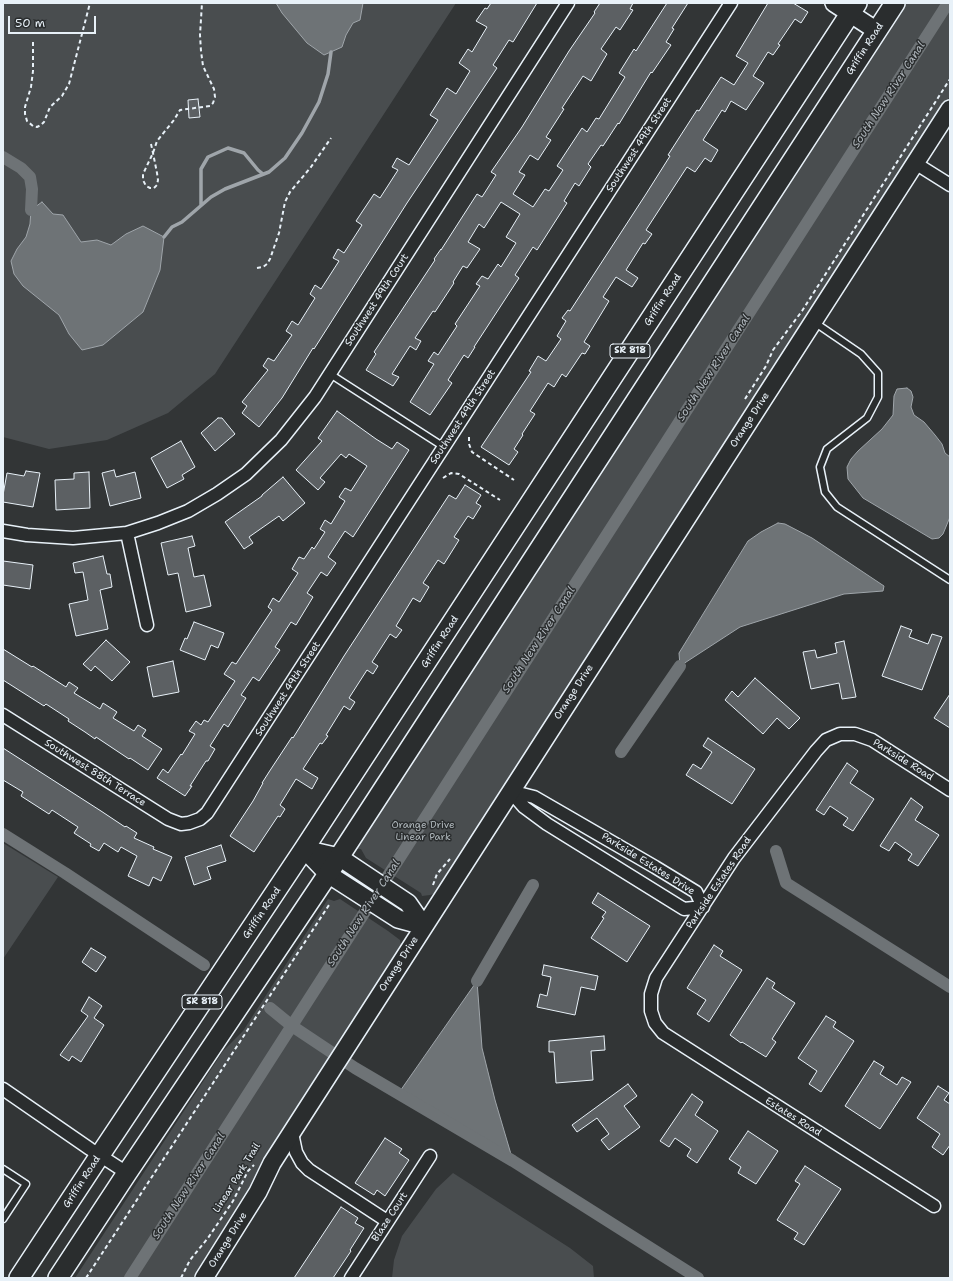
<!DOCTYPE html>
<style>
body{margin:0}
#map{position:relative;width:953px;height:1281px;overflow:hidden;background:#323536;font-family:"Shantell Sans",sans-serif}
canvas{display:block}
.frame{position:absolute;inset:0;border:4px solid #e8f1f8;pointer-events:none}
.scale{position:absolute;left:8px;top:16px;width:88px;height:18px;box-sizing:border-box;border:2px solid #e8f1f8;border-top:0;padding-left:5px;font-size:12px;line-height:14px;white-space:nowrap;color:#e8f1f8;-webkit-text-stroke:3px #2a2d2e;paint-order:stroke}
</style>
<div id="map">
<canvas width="953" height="1281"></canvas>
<div class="frame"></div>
<div class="scale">50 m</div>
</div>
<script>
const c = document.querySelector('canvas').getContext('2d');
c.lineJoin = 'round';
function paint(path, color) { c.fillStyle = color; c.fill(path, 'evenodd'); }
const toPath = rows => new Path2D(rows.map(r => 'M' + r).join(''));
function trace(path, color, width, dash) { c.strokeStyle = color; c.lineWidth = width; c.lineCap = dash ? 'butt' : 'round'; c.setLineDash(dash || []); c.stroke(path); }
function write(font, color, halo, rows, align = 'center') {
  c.font = font + ' "Shantell Sans",sans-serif'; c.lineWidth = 3; c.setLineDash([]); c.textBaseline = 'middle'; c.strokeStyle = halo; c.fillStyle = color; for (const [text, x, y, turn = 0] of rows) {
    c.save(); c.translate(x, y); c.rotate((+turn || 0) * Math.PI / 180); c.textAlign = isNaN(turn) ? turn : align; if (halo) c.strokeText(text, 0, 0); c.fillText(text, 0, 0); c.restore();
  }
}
paint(toPath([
 [3,3,456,3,215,374,168,413,107,440,49,449,3,437],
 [903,3,950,3,950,96,620,612,436,893,430,895,422,896,421,893,366,858,361,849,357,849,358,843,464,682],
 [3,843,58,877,3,959],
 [328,899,334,901,340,899,388,931,400,940,401,945,401,949,332,1061,193,1278,75,1278,223,1051,243,1031],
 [453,1173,570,1248,593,1266,594,1278,392,1278,394,1260,402,1236,436,1189]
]), '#494d4f');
const water = toPath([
 [276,3,363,3,360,20,353,23,346,35,342,47,324,55,307,43,282,13,276,3],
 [42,202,53,214,63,215,81,242,97,240,111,245,126,234,143,226,164,237,160,270,143,312,103,345,82,350,69,334,59,315,23,286,14,274,11,261,17,249,26,237,30,224,31,210,42,202],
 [907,388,911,391,913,397,911,407,914,415,924,422,935,435,942,444,945,453,950,457,950,517,943,534,939,538,932,539,863,498,848,479,847,467,851,459,858,451,882,429,893,415,894,396,897,389,907,388],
 [778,523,785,524,812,538,884,586,883,591,844,594,740,627,680,666,679,653,748,541,761,532,778,523],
 [477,981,482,1048,495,1100,513,1161,398,1094,477,981]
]);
paint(water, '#6e7376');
trace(water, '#9fa5aa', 1);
trace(toPath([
 [201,205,201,169,208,157,228,148,244,153,258,170,263,174],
 [164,237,172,227,182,222,211,197,225,189,269,172,285,158,302,133,319,102,328,74,331,52]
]), '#9fa5aa', 3.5);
trace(toPath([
 [3,157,21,168,30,177,32,189,31,210],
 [621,752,680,666],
 [3,834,65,873,204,965],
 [776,851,786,883,950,987],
 [477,981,533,885],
 [270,1008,292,1026,355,1068,513,1161,698,1278],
 [130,1278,948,3]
]), '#6e7376', 12);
const building = toPath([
 [491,3,537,3,513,42,509,40,493,65,497,68,407,203,314,349,313,348,282,398,259,427,242,413,247,406,242,402,268,370,263,366,268,358,274,361,292,335,286,331,292,321,298,325,315,298,310,294,315,285,321,289,339,261,333,258,338,249,344,253,362,225,356,221,374,194,380,198,398,170,392,167,397,158,409,165,438,120,430,115,447,88,456,94,470,71,459,63,468,49,472,52,487,27,476,21,485,8,487,9,491,3],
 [600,3,633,3,630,9,633,10,620,30,616,27,601,49,607,54,591,81,583,76,562,108,564,109,546,137,551,140,538,160,530,155,519,172,525,175,513,194,533,207,545,189,549,191,563,170,557,166,582,128,587,132,596,118,599,119,625,77,619,73,634,49,636,51,667,3,688,3,672,28,674,29,666,42,671,45,652,73,651,72,619,124,618,123,603,146,601,145,588,164,591,167,579,186,575,183,564,201,567,203,537,250,533,247,515,275,519,278,474,347,475,347,468,358,464,355,448,380,452,383,430,415,410,402,434,364,428,361,434,352,438,355,457,326,455,324,480,286,476,284,482,276,488,279,498,264,501,267,516,243,506,237,520,214,501,202,484,228,479,224,468,242,480,249,467,268,463,266,453,282,454,283,435,312,433,311,415,338,421,341,416,350,410,346,392,374,399,377,393,386,366,370,376,354,374,352,435,260,434,259,441,249,441,250,477,194,482,197,496,175,491,172,522,127,569,51,595,13,594,12,600,3],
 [768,3,793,3,808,12,801,23,795,19,778,44,780,45,773,55,768,52,753,76,764,83,746,110,731,101,725,112,722,110,703,140,718,150,711,162,705,158,695,172,687,167,646,230,652,234,645,244,643,243,626,270,638,278,632,287,616,277,603,297,609,301,584,342,590,346,585,354,582,353,566,377,562,374,554,387,548,383,530,411,535,414,522,434,523,435,514,449,518,452,509,465,481,447,531,372,529,371,538,356,546,361,561,339,557,336,566,321,562,318,568,310,570,311,646,194,670,156,668,155,697,110,699,111,721,77,734,85,748,63,736,56,768,3],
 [198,99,200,117,189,118,188,100,198,99],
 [337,411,376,439,392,449,397,442,409,450,353,537,345,531,328,557,336,563,327,576,321,572,307,593,313,597,296,625,291,622,275,647,280,650,259,681,253,677,241,695,246,698,228,727,224,724,210,746,215,749,208,761,206,761,190,786,192,786,185,796,157,778,163,769,168,773,181,754,182,755,195,734,189,731,196,721,201,725,204,720,208,722,235,681,224,674,232,662,236,664,272,610,268,607,273,598,279,602,298,573,292,569,299,557,304,559,312,547,314,549,325,532,320,529,325,520,331,524,345,501,339,497,345,488,351,491,367,466,349,454,346,458,341,454,320,478,325,482,318,490,296,470,322,441,318,438,337,411],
 [218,418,222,418,235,434,215,451,201,433,218,418],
 [181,441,195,467,182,475,184,479,167,488,151,458,181,441],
 [114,470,116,477,135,472,141,498,110,506,102,473,114,470],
 [26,471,40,473,33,507,3,502,3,495,7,473,24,476,26,471],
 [89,472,90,508,56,510,55,480,74,479,74,473,89,472],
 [283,477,305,503,283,521,279,516,249,537,253,543,244,549,225,522,262,496,262,495,283,477],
 [465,485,481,495,476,503,481,506,473,519,468,516,454,537,459,540,444,564,438,560,423,583,429,587,420,602,413,598,396,626,402,630,396,638,390,634,372,662,378,666,373,674,367,670,349,698,355,702,350,710,344,706,326,735,328,736,322,744,320,743,303,769,318,778,312,789,296,779,280,805,285,809,280,817,278,816,254,852,230,836,253,801,263,783,262,783,269,772,292,737,293,738,344,656,449,495,456,499,465,485],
 [192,536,195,546,188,548,194,577,204,575,211,606,186,612,178,573,168,575,161,543,192,536],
 [103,556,107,574,110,574,112,587,100,590,108,629,76,636,69,604,88,600,83,572,75,573,73,563,103,556],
 [3,561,33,565,30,589,3,585,3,561],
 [194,622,224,633,218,648,211,645,205,660,180,650,185,638,187,639,194,622],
 [901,626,912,630,909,637,928,644,932,634,942,637,922,690,882,676,901,626],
 [106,640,130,662,112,681,95,666,91,671,83,664,106,640],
 [844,641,856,697,842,699,839,683,811,689,803,652,815,650,817,658,837,653,835,643,844,641],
 [3,649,32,667,33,666,66,687,69,682,78,688,74,693,100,709,103,703,117,712,113,718,134,731,138,725,146,730,142,736,162,749,148,770,130,758,129,759,96,737,95,739,85,732,68,721,69,719,46,704,44,706,3,680,3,649],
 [173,661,179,692,153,697,147,667,173,661],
 [755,678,800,718,789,729,777,718,763,734,725,700,732,691,738,697,755,678],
 [950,694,950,728,934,718,950,694],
 [708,738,755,769,732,804,686,775,693,764,701,769,712,752,703,746,708,738],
 [3,748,101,811,125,827,126,826,137,833,134,838,154,847,153,849,172,857,161,881,153,877,149,886,128,876,137,856,121,847,118,852,104,843,99,851,90,846,91,844,74,833,78,827,52,810,49,814,21,796,23,792,3,780,3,748],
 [847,763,858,771,850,783,874,799,853,831,843,825,848,818,830,806,824,815,816,810,847,763],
 [911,798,923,807,915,820,939,835,918,866,908,860,912,854,895,842,889,851,880,846,911,798],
 [221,845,226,861,207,867,211,879,194,885,185,857,221,845],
 [598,893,650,926,627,962,591,938,604,918,602,917,606,912,592,903,598,893],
 [714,945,723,951,720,956,742,970,709,1022,697,1014,706,1000,687,988,714,945],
 [91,948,106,957,96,972,82,962,91,948],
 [544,965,598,976,595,990,581,987,575,1015,537,1007,540,994,547,996,551,977,542,975,544,965],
 [767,978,775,983,772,988,795,1003,772,1039,776,1042,766,1057,742,1042,741,1043,730,1035,767,978],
 [89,997,102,1006,94,1018,104,1025,81,1062,72,1056,69,1061,60,1055,88,1016,81,1011,89,997],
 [826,1016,836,1022,833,1027,854,1041,821,1092,809,1084,817,1071,798,1058,826,1016],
 [604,1036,605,1050,591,1051,593,1080,556,1083,554,1052,549,1052,549,1041,604,1036],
 [874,1061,884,1067,880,1074,897,1085,902,1077,911,1082,880,1129,845,1106,874,1061],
 [628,1084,637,1096,624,1106,640,1127,609,1150,601,1140,609,1134,597,1118,577,1132,572,1125,628,1084],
 [938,1086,949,1093,944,1100,950,1104,950,1145,943,1155,932,1147,940,1134,917,1118,938,1086],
 [692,1094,703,1102,695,1115,718,1131,697,1163,687,1156,691,1149,675,1138,669,1147,660,1141,692,1094],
 [748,1131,778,1151,756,1184,738,1173,741,1167,729,1159,748,1131],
 [385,1138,402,1149,399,1153,409,1160,385,1196,377,1190,374,1195,355,1183,385,1138],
 [805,1166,841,1189,804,1245,794,1239,798,1233,777,1220,800,1184,795,1181,805,1166],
 [341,1207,358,1218,355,1223,364,1228,350,1250,351,1251,333,1278,294,1278,341,1207]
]);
paint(building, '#5c6063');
trace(building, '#e8f1f8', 1);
const lane = toPath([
 [814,322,861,354,878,373,878,397,867,418,827,449,820,467,825,492,837,507,950,580],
 [330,374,444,447],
 [3,1169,26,1184,3,1219]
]);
const street = toPath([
 [915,163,950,185],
 [3,531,27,535,73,538,127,533,158,523,188,511,217,494,246,474,281,440,315,397,568,3],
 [127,533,147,625],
 [3,715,168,819,181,824,189,823,200,819,207,813,731,3],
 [510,791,534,797,655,867,696,892,703,907,684,909,547,824,524,807,510,791],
 [3,1089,90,1149,127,1173],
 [292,1133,296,1152,302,1163,309,1170,387,1221],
 [934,1206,663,1033,655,1023,651,1011,651,994,656,978,734,858,816,751,826,740,840,734,855,734,872,740,950,790],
 [351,1278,430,1156]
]);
const secondary = toPath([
 [834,3,877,31],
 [304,849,339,857,408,903,424,926],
 [304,849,328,874,398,919,424,926],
 [204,1278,258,1192,272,1163,950,109]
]);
const primary = toPath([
 [19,1278,100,1155,304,849,857,3],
 [58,1278,127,1173,328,874,895,3]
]);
trace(lane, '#e8f1f8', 9);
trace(street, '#e8f1f8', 15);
trace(secondary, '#e8f1f8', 20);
trace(primary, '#e8f1f8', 22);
trace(toPath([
 [33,42,33,71,31,87,25,107,25,114,27,121,33,126,37,127,41,125,44,122,50,107,62,96,69,84,90,3],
 [151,144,153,153,157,173,158,180,157,185,154,188,150,188,146,186,143,180,143,174,153,153,157,141,174,120,180,110,210,106,213,103,215,97,214,89,203,66,201,51,200,35,202,3],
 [257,268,263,267,267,264,270,259,279,233,285,202,290,192,311,167,331,138],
 [745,399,766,366,773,350,802,311,950,79],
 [469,437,469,444,472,452,514,480],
 [443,478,451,473,459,474,500,500],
 [433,885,437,874,450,859],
 [86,1278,329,905],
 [181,1278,190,1260,208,1238,233,1201,248,1171,254,1165]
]), '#e8f1f8', 2, [4, 3]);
trace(lane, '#2a2d2e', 6);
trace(street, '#2a2d2e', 12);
trace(secondary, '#2a2d2e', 17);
trace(primary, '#2a2d2e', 19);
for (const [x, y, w] of [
 [630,351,40],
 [202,1002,40]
]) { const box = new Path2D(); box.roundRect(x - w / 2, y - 7, w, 14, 3); c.fillStyle = '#2a2d2e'; c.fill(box); trace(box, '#e8f1f8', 1); }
write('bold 9px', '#e8f1f8', null, [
 ["SR 818",630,351],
 ["SR 818",202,1002]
]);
write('10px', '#e8f1f8', '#2a2d2e', [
 ["Griffin Road",865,49,-57],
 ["Southwest 49th Street",639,145,-57],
 ["Southwest 49th Court",377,300,-57],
 ["Griffin Road",663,300,-57],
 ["Southwest 49th Street",463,417,-57],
 ["Orange Drive",750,420,-57],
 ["Griffin Road",440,642,-57],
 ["Southwest 49th Street",288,689,-57],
 ["Orange Drive",574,692,-57],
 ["Parkside Road",903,760,32],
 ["Southwest 88th Terrace",95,773,32],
 ["Parkside Estates Drive",648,864,32],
 ["Parkside Estates Road",719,883,-56],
 ["Griffin Road",262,913,-56],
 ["Orange Drive",399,964,-57],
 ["Estates Road",793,1117,32],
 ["Linear Park Trail",237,1178,-58],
 ["Griffin Road",82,1182,-57],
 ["Blaze Court",390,1217,-57],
 ["Orange Drive",228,1240,-58]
]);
write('10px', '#b0b8bd', '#2a2d2e', [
 ["Orange Drive",423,825],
 ["Linear Park",423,837]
]);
write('italic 11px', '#b1b8be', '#2a2d2e', [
 ["South New River Canal",889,95,-57],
 ["South New River Canal",714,368,-57],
 ["South New River Canal",539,640,-57],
 ["South New River Canal",364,913,-57],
 ["South New River Canal",189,1186,-57]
]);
</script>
